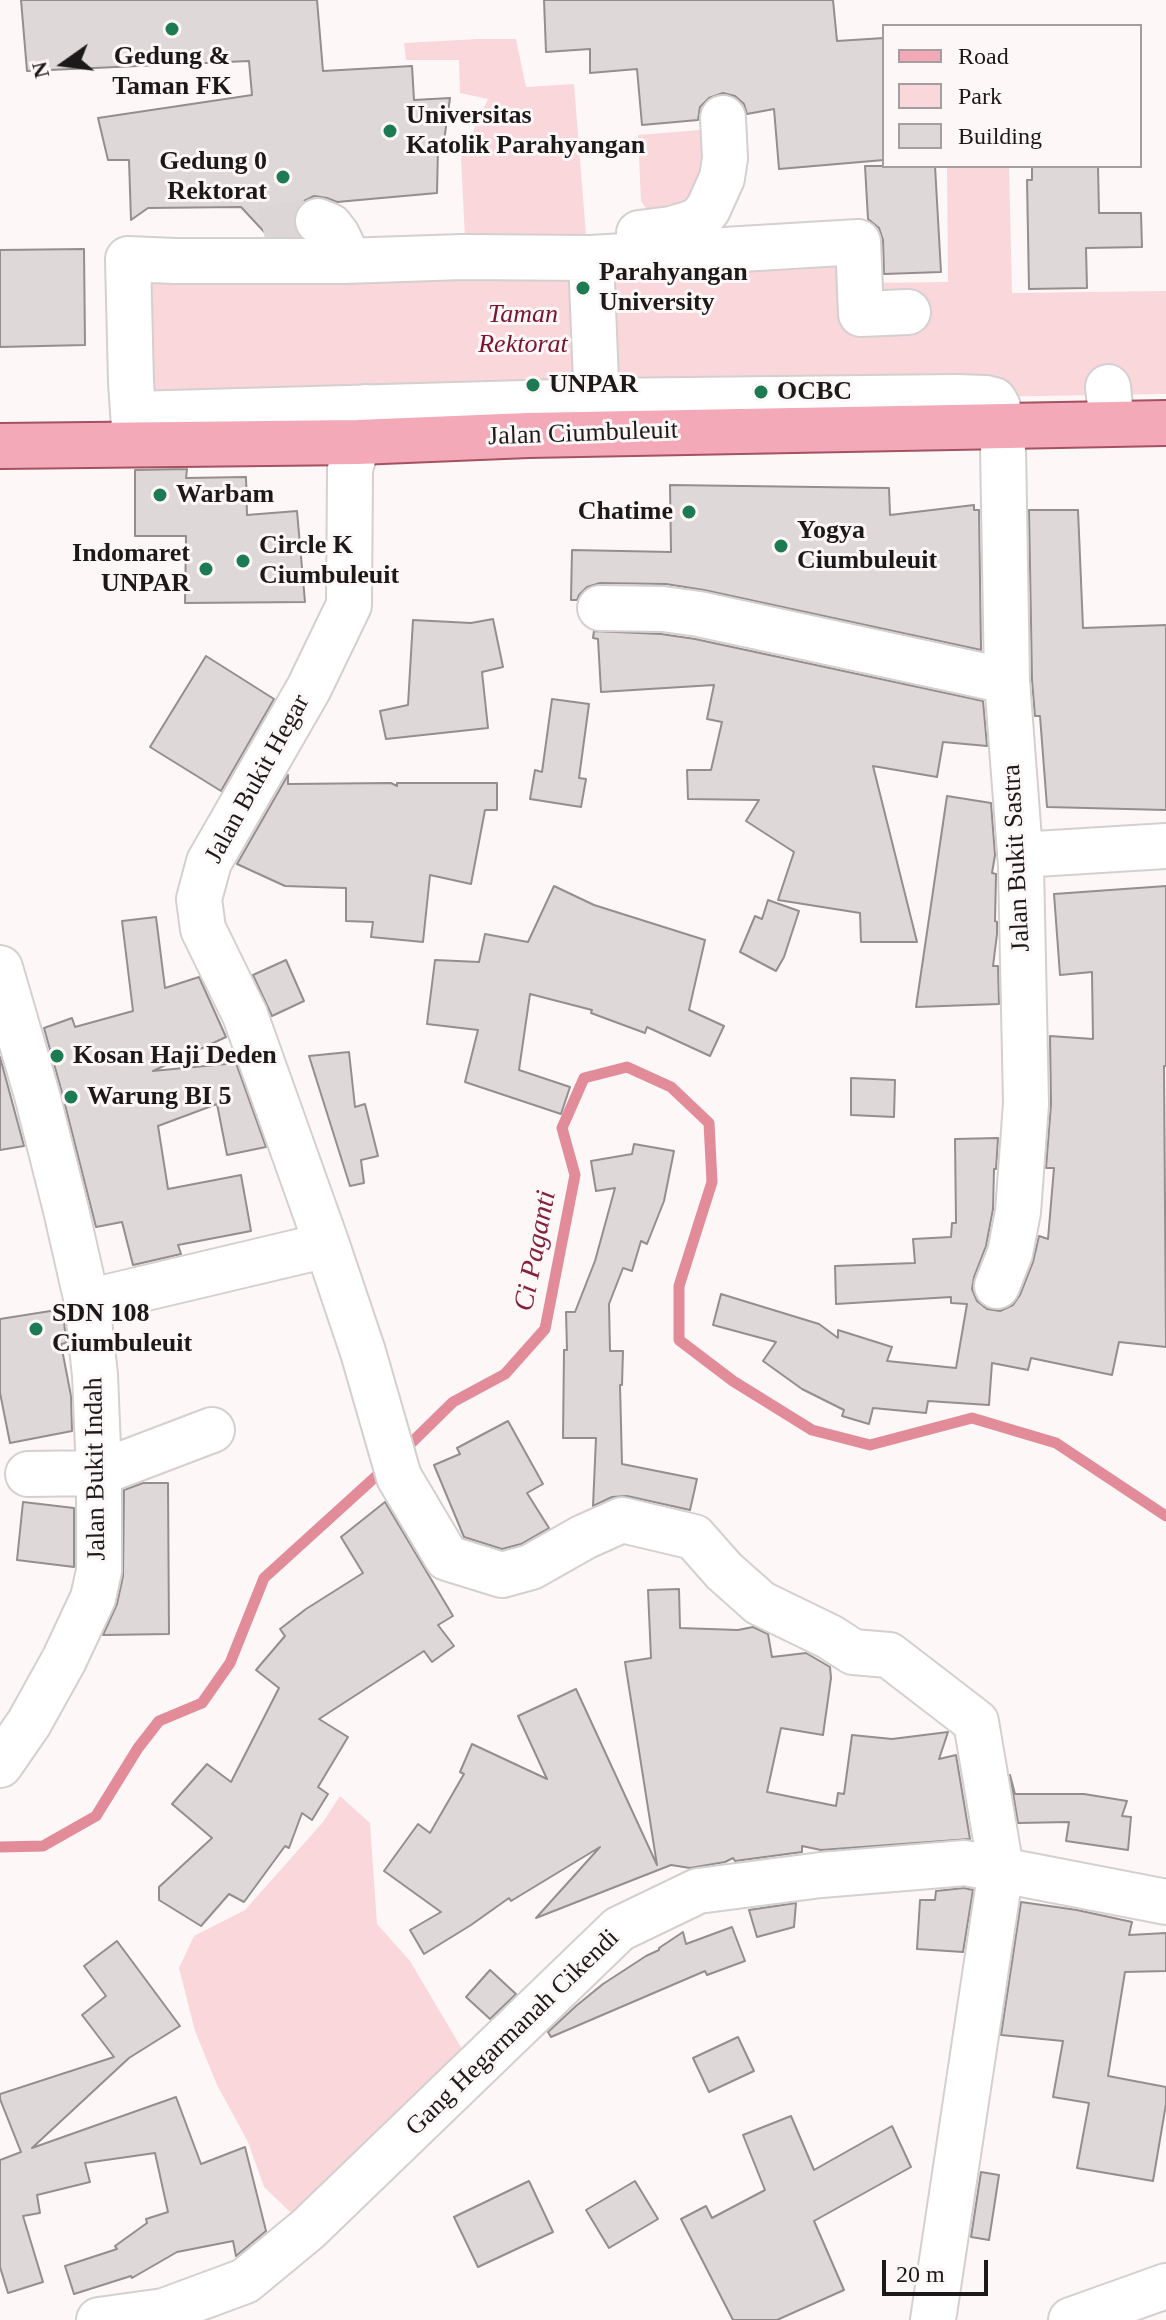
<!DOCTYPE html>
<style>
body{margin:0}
#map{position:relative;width:1166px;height:2320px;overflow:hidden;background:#fef7f8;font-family:"Times New Roman",serif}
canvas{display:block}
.legend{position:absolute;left:882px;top:24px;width:260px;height:144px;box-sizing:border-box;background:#fef7f8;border:2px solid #a49e9f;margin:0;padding:10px 14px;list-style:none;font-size:24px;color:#1c191a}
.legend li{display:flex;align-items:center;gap:16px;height:40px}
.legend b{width:40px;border:2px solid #a49e9f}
.north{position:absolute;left:24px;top:24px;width:80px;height:80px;-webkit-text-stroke:6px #fef7f8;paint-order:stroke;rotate:256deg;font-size:22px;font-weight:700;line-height:32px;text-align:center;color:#1c191a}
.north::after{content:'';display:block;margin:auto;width:28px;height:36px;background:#1c191a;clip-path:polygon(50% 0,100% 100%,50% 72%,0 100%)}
.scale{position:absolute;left:882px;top:2260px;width:106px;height:36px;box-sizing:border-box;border:4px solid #1c191a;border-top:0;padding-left:10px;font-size:24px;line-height:28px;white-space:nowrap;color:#1c191a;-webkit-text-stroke:6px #fef7f8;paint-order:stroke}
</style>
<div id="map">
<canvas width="1166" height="2320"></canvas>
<ul class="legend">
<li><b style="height:10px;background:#f4a9b8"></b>Road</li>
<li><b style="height:22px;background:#fad7db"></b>Park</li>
<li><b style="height:22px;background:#dfd8d9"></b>Building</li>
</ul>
<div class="north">N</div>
<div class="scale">20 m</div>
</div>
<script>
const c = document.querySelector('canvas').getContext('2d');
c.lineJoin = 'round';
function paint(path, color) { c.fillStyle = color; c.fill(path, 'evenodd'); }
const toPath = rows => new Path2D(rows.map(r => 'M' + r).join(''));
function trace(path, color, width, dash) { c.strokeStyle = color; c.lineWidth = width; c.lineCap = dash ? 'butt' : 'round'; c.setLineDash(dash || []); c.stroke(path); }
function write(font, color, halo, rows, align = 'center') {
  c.font = font + ' "Times New Roman",serif'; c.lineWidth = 6; c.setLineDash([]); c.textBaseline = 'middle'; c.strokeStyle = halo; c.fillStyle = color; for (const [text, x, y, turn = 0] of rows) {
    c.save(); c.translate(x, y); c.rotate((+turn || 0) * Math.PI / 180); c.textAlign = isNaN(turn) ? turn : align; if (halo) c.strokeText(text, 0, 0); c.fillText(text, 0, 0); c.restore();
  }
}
paint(toPath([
 [478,39,516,39,526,87,574,84,586,235,465,238,461,158,488,99,460,93,459,60,406,60,404,43],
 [711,129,695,204,648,211,641,201,638,135],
 [947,166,1009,166,1012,293,1166,291,1166,394,599,403,596,258,867,254,868,283,948,282],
 [588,261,593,398,147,401,148,272],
 [340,1796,370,1823,377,1924,410,1961,474,2069,308,2229,264,2187,248,2142,217,2085,195,2031,179,1968,194,1936,245,1910,323,1822]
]), '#fad7db');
trace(toPath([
 [402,1452,453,1402,505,1374,545,1329,575,1175,562,1128,584,1078,627,1067,671,1087,709,1123,712,1182,679,1286,679,1340,733,1381,812,1430,870,1445,972,1418,1056,1443,1166,1516],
 [0,1847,43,1846,96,1816,138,1748,159,1721,202,1703,230,1663,264,1578,384,1469]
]), '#e28c9a', 11);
const building = toPath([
 [21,0,317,0,323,71,412,66,414,100,450,98,444,141,438,148,437,193,337,202,327,198,314,196,302,202,295,212,293,225,298,236,268,236,241,207,148,208,131,220,129,160,108,160,98,118,252,95,249,61,27,71,21,0],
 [544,0,833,0,837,41,884,38,884,160,779,169,774,109,747,114,744,104,735,96,723,93,709,98,700,107,698,120,642,125,637,69,590,73,590,49,546,52,544,0],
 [865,166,935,166,941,272,884,274,883,240,879,228,868,219,865,166],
 [1032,166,1098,166,1099,213,1141,213,1142,247,1086,248,1087,288,1029,289,1027,180,1032,180,1032,166],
 [84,249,85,345,0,347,0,250,84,249],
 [187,469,186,478,246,477,247,515,297,511,305,602,185,603,186,536,135,536,135,470,187,469],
 [670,485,889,488,890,515,974,505,974,510,979,510,981,650,704,590,666,584,600,583,587,587,579,595,577,600,571,600,572,550,671,552,670,485],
 [1029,510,1078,510,1083,628,1166,625,1166,810,1047,807,1040,716,1035,716,1032,680,1029,510],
 [493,619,503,667,482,672,488,728,386,739,380,711,408,705,413,620,471,623,493,619],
 [594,631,661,634,695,639,983,701,987,746,943,742,937,777,873,766,917,942,861,942,860,913,778,900,794,852,746,821,759,800,688,799,687,770,711,770,722,722,707,719,714,685,601,692,598,639,593,638,594,631],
 [206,656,274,699,221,791,150,747,206,656],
 [552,699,589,704,579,778,586,779,581,807,530,799,535,770,542,772,552,699],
 [288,775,288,784,391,783,397,786,397,783,497,783,497,810,485,810,471,884,430,875,423,942,371,937,373,922,346,921,346,888,285,886,237,864,288,775],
 [947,796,991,803,995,855,992,873,996,874,995,921,997,922,997,934,993,966,998,966,999,1004,916,1007,947,796],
 [554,886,594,905,705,940,689,1010,724,1026,710,1056,647,1027,645,1033,591,1013,592,1010,530,994,519,1070,570,1087,561,1114,465,1082,478,1030,427,1024,435,960,479,962,485,934,528,942,554,886],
 [1166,886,1166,1066,1164,1066,1166,1347,1119,1342,1112,1375,1031,1358,1028,1370,992,1363,989,1405,928,1401,926,1413,873,1408,869,1424,842,1416,844,1410,802,1389,763,1361,776,1342,713,1325,721,1294,819,1324,838,1338,838,1330,892,1347,887,1361,956,1368,967,1304,951,1303,951,1297,836,1304,835,1266,915,1263,913,1239,951,1237,952,1223,956,1223,955,1139,998,1138,996,1169,994,1169,993,1209,986,1246,974,1277,972,1289,977,1301,987,1309,1000,1311,1013,1305,1020,1295,1033,1262,1039,1236,1048,1239,1054,1168,1046,1168,1051,1104,1050,1036,1093,1039,1092,972,1060,975,1054,894,1166,886],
 [768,900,799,911,784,957,776,971,740,952,755,916,762,919,768,900],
 [156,917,165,988,199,977,226,1037,153,1071,236,1063,266,1147,227,1155,217,1104,158,1126,168,1189,241,1175,251,1231,178,1245,181,1254,133,1265,122,1222,96,1227,61,1089,44,1028,72,1018,75,1027,133,1011,122,921,156,917],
 [286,960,304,1001,272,1016,253,975,286,960],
 [349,1052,355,1107,365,1104,378,1156,361,1160,364,1183,350,1186,309,1056,349,1052],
 [0,1057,24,1146,0,1150,0,1057],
 [851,1078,895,1080,894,1117,851,1115,851,1078],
 [634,1144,674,1151,664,1201,647,1244,641,1241,632,1271,623,1268,609,1304,610,1351,623,1351,622,1385,620,1385,622,1464,697,1479,690,1510,627,1496,612,1497,593,1506,596,1438,563,1438,564,1350,567,1350,566,1312,575,1312,595,1261,615,1188,596,1191,591,1161,632,1154,634,1144],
 [63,1309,66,1343,61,1344,71,1396,72,1431,10,1443,0,1393,0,1319,63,1309],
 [508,1421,543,1484,527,1493,549,1528,521,1544,502,1549,464,1537,434,1465,460,1454,457,1448,508,1421],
 [143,1483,168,1483,169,1634,103,1635,117,1604,123,1576,124,1490,143,1483],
 [23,1502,74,1508,74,1567,17,1560,23,1502],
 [385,1502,453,1616,438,1625,454,1646,432,1662,424,1651,319,1719,348,1737,318,1787,328,1794,312,1820,302,1813,289,1848,285,1846,244,1902,229,1894,201,1926,159,1900,159,1887,212,1838,172,1804,207,1764,231,1782,279,1688,256,1670,285,1636,280,1629,306,1609,363,1573,341,1537,385,1502],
 [679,1589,680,1628,738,1630,753,1627,768,1634,772,1657,806,1653,830,1667,831,1678,823,1735,781,1728,767,1792,836,1806,838,1793,844,1794,852,1735,892,1739,948,1732,939,1759,956,1755,970,1839,821,1850,802,1846,802,1852,735,1861,733,1858,725,1862,690,1868,671,1865,536,1918,600,1847,511,1901,509,1898,471,1925,424,1954,410,1930,441,1912,384,1871,418,1824,430,1833,464,1774,460,1772,472,1744,547,1779,518,1716,576,1689,657,1865,625,1662,651,1658,648,1590,679,1589],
 [1010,1775,1015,1794,1084,1794,1127,1801,1122,1816,1131,1817,1128,1850,1066,1841,1069,1822,1018,1823,1010,1775],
 [964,1888,973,1890,963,1952,917,1949,920,1900,935,1900,936,1891,964,1888],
 [1021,1902,1077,1910,1132,1922,1129,1935,1166,1933,1166,1971,1125,1972,1108,2076,1166,2087,1166,2104,1153,2181,1077,2168,1089,2103,1053,2097,1063,2041,1001,2035,1021,1902],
 [796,1903,794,1927,757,1937,749,1910,796,1903],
 [732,1927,745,1961,707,1975,705,1971,551,2037,548,2032,576,2006,603,1984,646,1956,659,1950,659,1948,683,1932,686,1944,732,1927],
 [117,1941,180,2026,129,2058,32,2148,176,2097,201,2164,245,2147,266,2231,236,2256,233,2241,177,2252,132,2278,131,2276,74,2294,65,2266,117,2249,115,2246,147,2223,146,2219,168,2212,155,2153,85,2163,90,2182,37,2195,40,2213,23,2216,43,2282,8,2293,0,2267,0,2160,21,2152,0,2099,0,2094,114,2057,82,2015,106,1996,84,1966,117,1941],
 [490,1970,516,1994,490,2019,466,1997,490,1970],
 [738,2037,754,2071,709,2092,693,2058,738,2037],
 [791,2116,814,2170,892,2126,911,2167,814,2221,844,2290,777,2320,733,2320,681,2219,706,2206,712,2218,765,2190,743,2135,791,2116],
 [981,2172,999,2175,989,2240,971,2237,981,2172],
 [529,2181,553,2232,478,2267,454,2217,529,2181],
 [635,2181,658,2219,609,2248,586,2210,635,2181]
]);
paint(building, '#dfd8d9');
trace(building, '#948e8f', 2);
trace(toPath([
 [263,230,289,224,318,221]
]), '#dcd6d7', 44, [44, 22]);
const minor = toPath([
 [318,221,330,226,337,235,342,245,344,261],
 [639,233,671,229,685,225,699,220,708,209,722,178,725,158,723,118],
 [591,258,598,431],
 [1108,387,1112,423],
 [134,414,597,401,956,397,986,398,994,400,998,407,1003,446,1007,681,1021,866,1026,1104,1018,1212,1010,1253,997,1286],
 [135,442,131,382,128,259,175,261,344,261,463,257,591,258,858,242,861,314,908,312],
 [600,608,663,609,699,614,1007,681],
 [1020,855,1166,846],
 [0,968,37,1095,66,1210,87,1302,95,1375,99,1473,99,1571,93,1598,64,1660,29,1723,0,1765],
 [327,1245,245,1015,203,929,199,899,209,862,309,688,349,605,350,469,358,442,365,407],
 [87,1302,327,1245,363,1352,399,1477,447,1558,502,1575,531,1567,584,1537,622,1520,694,1537,724,1571,760,1603,830,1637,853,1652,889,1655,976,1722,1001,1869,933,2320],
 [28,1474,99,1473,212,1430],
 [99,2320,164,2311,245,2281,308,2229,619,1929,698,1891,821,1875,965,1863,1166,1902],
 [1071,2320,1166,2286]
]);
const major = toPath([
 [0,446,358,442,528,435,1166,423]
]);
trace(minor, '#d5cfcf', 48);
trace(major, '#a45162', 48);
trace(minor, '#fff', 44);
trace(major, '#f4a9b8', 44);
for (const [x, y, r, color] of [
 [172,29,8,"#1c7b52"],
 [390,131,8,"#1c7b52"],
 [283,177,8,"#1c7b52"],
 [583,288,8,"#1c7b52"],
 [533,385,8,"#1c7b52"],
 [761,392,8,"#1c7b52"],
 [160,495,8,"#1c7b52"],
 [689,512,8,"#1c7b52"],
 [781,546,8,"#1c7b52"],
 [243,561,8,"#1c7b52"],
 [206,569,8,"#1c7b52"],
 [57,1056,8,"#1c7b52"],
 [71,1097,8,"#1c7b52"],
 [36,1329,8,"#1c7b52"]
]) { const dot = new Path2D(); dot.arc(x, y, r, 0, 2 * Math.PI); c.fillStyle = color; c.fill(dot); trace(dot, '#fef7f8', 3); }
write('bold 26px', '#1c191a', '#fef7f8', [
 ["Gedung &",172,57,"center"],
 ["Taman FK",172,87,"center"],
 ["Universitas",406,116],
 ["Katolik Parahyangan",406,146],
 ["Gedung 0",267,162,"right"],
 ["Rektorat",267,192,"right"],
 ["Parahyangan",599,273],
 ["University",599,303],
 ["UNPAR",549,385],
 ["OCBC",777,392],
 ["Warbam",176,495],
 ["Chatime",673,512,"right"],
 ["Yogya",797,531],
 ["Ciumbuleuit",797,561],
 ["Circle K",259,546],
 ["Ciumbuleuit",259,576],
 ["Indomaret",190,554,"right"],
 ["UNPAR",190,584,"right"],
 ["Kosan Haji Deden",73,1056],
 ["Warung BI 5",87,1097],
 ["SDN 108",52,1314],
 ["Ciumbuleuit",52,1344]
], 'left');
write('italic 26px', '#791332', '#fef7f8', [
 ["Taman",523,315],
 ["Rektorat",523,345]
]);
write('26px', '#1c191a', '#fef7f8', [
 ["Jalan Ciumbuleuit",583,434,-2],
 ["Jalan Bukit Hegar",258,779,-61],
 ["Jalan Bukit Sastra",1017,858,-93],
 ["Jalan Bukit Indah",96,1469,-91],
 ["Gang Hegarmanah Cikendi",513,2033,-44]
]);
write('italic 28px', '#84203b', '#fef7f8', [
 ["Ci Paganti",536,1251,-79]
]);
</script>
